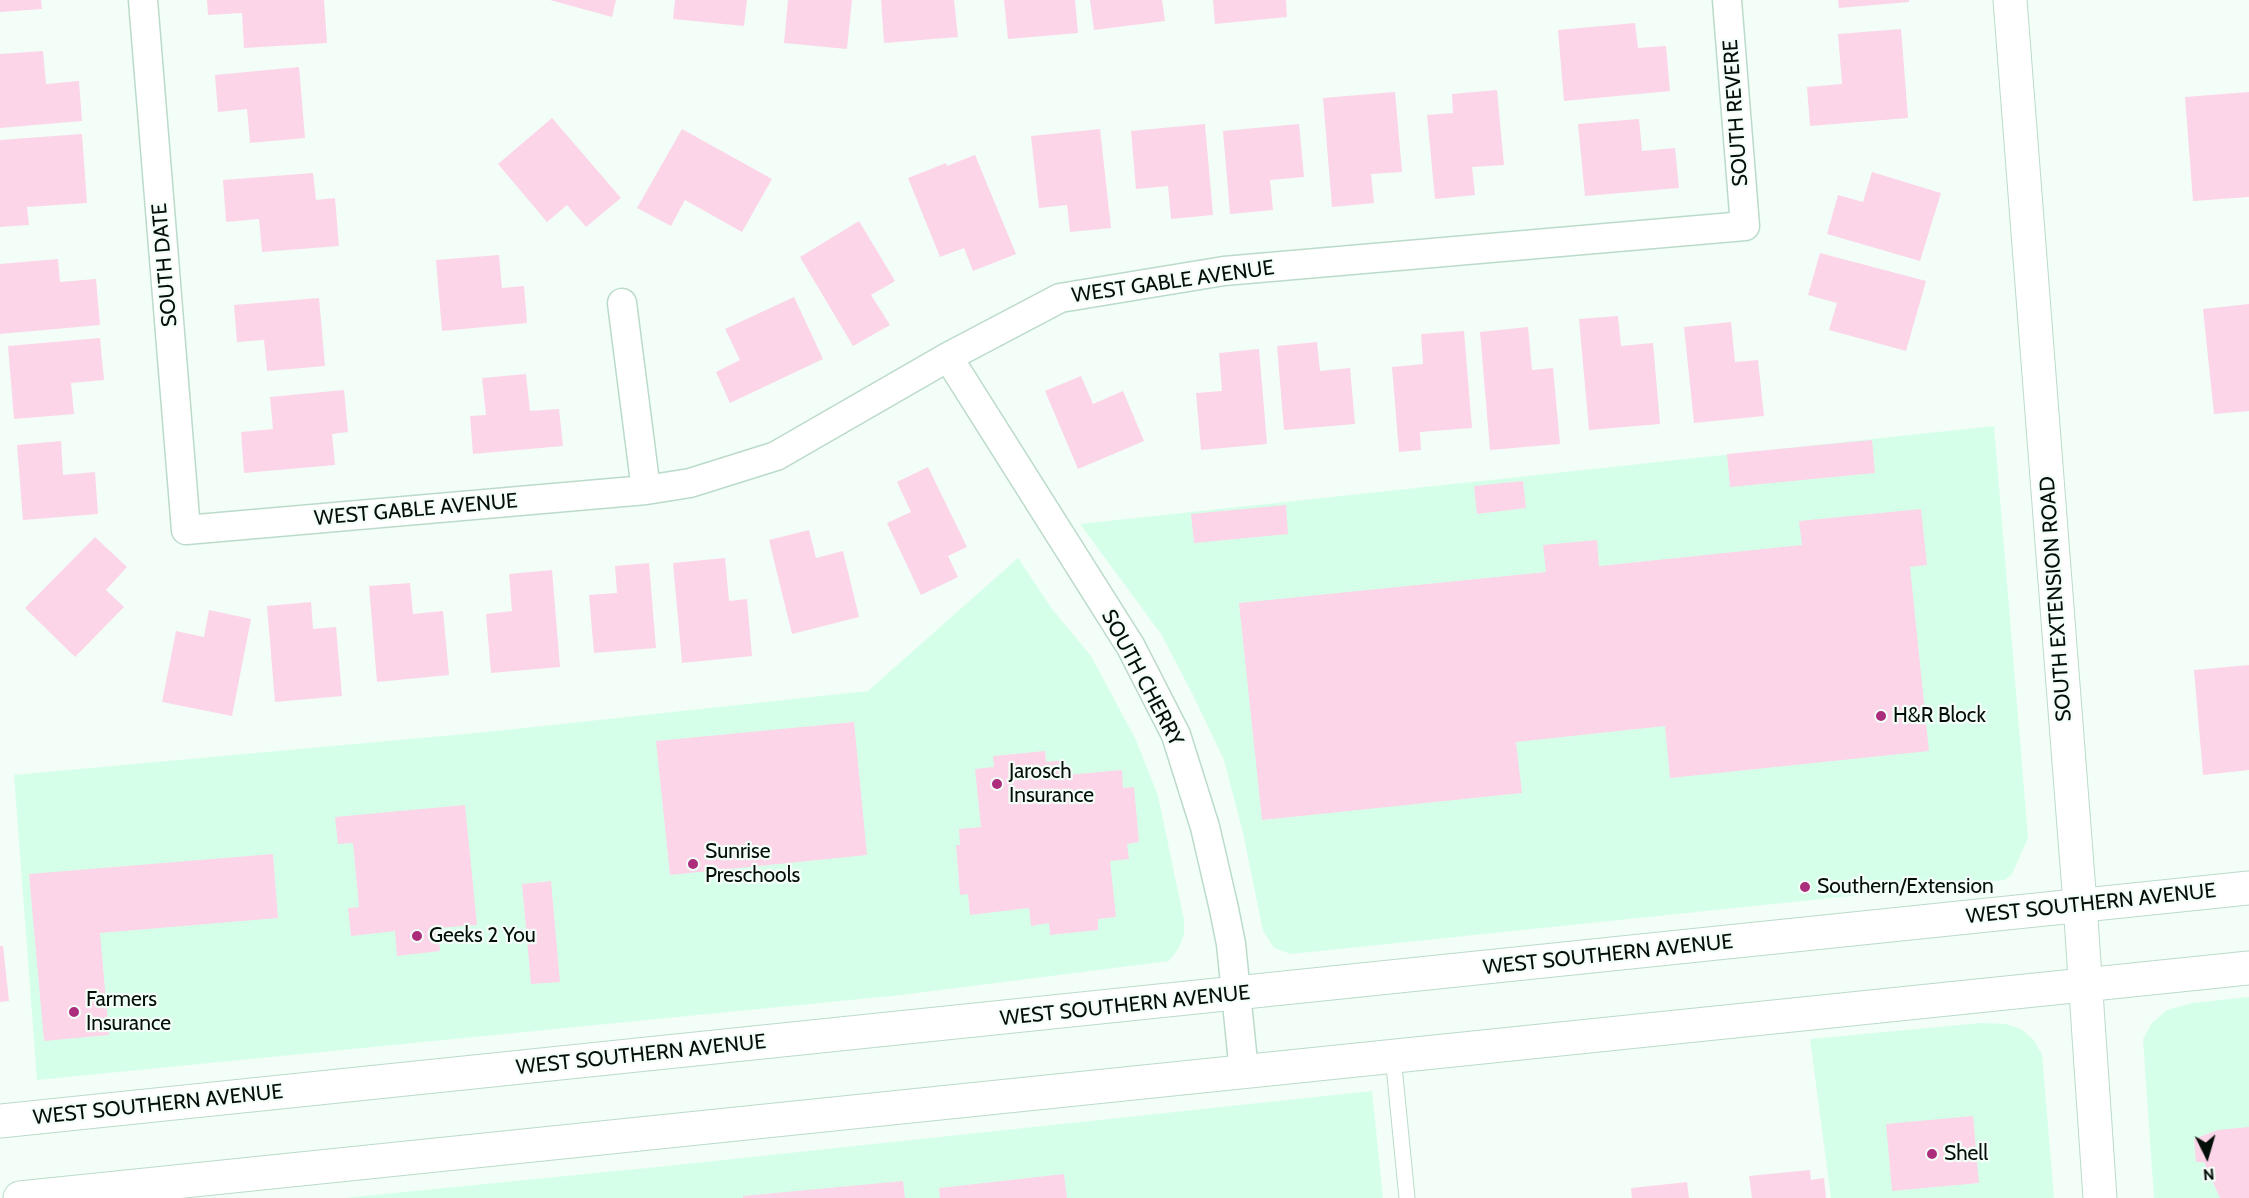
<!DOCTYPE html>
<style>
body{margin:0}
#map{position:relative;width:2249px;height:1198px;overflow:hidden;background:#f2fef7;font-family:Cabin,sans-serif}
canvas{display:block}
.north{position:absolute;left:2177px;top:1126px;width:60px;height:60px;-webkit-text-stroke:4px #f2fef7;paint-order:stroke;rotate:175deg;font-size:16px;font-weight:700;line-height:24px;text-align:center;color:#050f09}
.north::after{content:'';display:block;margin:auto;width:21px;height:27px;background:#050f09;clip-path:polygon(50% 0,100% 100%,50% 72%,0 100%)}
</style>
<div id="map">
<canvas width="2249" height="1198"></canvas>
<div class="north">N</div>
</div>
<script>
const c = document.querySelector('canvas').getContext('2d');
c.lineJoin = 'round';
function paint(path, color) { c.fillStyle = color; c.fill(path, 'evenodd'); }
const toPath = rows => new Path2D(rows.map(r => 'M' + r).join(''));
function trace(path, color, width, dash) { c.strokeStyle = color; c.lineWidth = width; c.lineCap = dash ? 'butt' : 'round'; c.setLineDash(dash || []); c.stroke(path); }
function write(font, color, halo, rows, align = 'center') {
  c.font = font + ' Cabin,sans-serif'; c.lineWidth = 4.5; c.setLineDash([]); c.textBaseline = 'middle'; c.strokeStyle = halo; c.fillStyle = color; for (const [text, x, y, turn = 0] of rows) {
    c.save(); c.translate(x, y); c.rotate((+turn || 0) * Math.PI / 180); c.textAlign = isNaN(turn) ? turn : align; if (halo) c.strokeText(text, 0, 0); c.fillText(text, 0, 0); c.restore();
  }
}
paint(toPath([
 [1994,426,2028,838,2012,874,2005,880,1291,954,1274,948,1263,931,1243,833,1224,760,1192,693,1161,634,1080,524],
 [1018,558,1052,609,1091,656,1136,740,1158,796,1184,920,1184,935,1178,949,1169,961,901,995,37,1080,14,775,487,732,868,691],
 [2249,997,2249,1198,2154,1198,2143,1039,2152,1023,2167,1010,2193,1003],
 [1981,1023,2006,1024,2021,1029,2034,1040,2042,1055,2054,1198,1831,1198,1810,1039],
 [1372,1091,1383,1198,344,1198,667,1166]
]), '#d6ffea');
paint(toPath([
 [0,0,41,0,42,9,0,12],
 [207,0,324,0,327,43,244,48,242,13,208,15],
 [550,0,616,0,612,17],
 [675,0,747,0,744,26,673,19],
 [788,0,852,0,847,49,784,43],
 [881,0,954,0,958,37,884,43],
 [1004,0,1075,0,1078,33,1008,39],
 [1090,0,1162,0,1165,21,1094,30],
 [1213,0,1286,0,1287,17,1215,24],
 [1838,0,1909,0,1909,2,1839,8],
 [1635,23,1638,48,1666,46,1670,91,1564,101,1558,30],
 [1901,29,1908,118,1810,126,1807,87,1842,84,1838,34],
 [43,51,46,84,79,81,82,121,0,128,0,54],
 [299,67,305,138,250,143,247,109,218,112,215,75],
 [1497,90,1504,165,1472,167,1475,195,1435,199,1427,115,1453,113,1452,94],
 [1395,92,1402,172,1371,174,1374,203,1332,207,1323,98],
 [2249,92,2249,197,2193,201,2185,97],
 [552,118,621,198,586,227,567,205,547,222,498,164],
 [1639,119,1642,151,1675,148,1679,188,1585,196,1578,124],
 [1205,124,1213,215,1171,219,1168,186,1136,189,1131,131],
 [1299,124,1304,177,1270,180,1273,210,1230,214,1223,131],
 [682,129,772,179,742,232,685,200,671,226,637,208],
 [1100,129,1111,228,1070,232,1067,205,1039,208,1031,136],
 [82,134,87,203,27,207,29,225,0,227,0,140],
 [975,155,1016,254,973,271,964,248,940,257,908,178,946,163,947,166],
 [1872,172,1941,193,1920,261,1827,234,1838,195,1863,202],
 [313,173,316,200,335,198,339,246,262,252,259,219,226,222,223,180],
 [859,221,895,281,871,295,890,325,853,346,800,257],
 [1820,253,1926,281,1906,351,1829,330,1837,303,1808,295],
 [499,255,502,288,524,286,527,323,442,331,436,260],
 [58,259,60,282,96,279,100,325,0,334,0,264],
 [794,297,823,359,730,403,716,372,740,360,725,329],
 [319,298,325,366,267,371,264,340,237,342,234,305],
 [2249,304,2249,411,2214,414,2203,309],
 [1618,316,1621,346,1653,343,1660,424,1589,430,1579,319],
 [1731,322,1735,362,1758,360,1764,416,1694,423,1684,327],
 [1528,327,1532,370,1553,368,1560,444,1490,450,1480,332],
 [1464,331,1472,428,1420,432,1421,450,1399,452,1392,367,1423,364,1421,334],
 [100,338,104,380,71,383,74,414,14,419,8,346],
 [1317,342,1320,371,1350,368,1355,424,1284,430,1277,346],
 [1259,349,1267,444,1201,450,1196,393,1222,391,1219,353],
 [526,374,530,411,559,409,563,446,473,454,470,416,486,415,482,378],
 [1081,376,1093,404,1123,391,1144,441,1078,469,1045,391],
 [344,390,348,432,332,434,335,465,244,473,241,432,273,429,270,397],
 [1872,440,1875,473,1730,487,1727,454],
 [61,441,63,475,95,472,98,514,23,520,17,445],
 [928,467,967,547,948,556,958,577,921,595,887,523,911,512,897,482],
 [1523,481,1526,508,1477,514,1474,486],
 [1286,505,1288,534,1194,543,1191,514],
 [1921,509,1927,565,1910,567,1929,751,1670,778,1665,726,1516,742,1522,793,1262,820,1239,603,1546,572,1543,545,1597,540,1599,566,1802,545,1799,521],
 [809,530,816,558,843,551,859,617,792,634,769,540],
 [95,537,127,567,106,590,124,607,75,657,25,608],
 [725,558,729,601,747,599,752,656,682,663,673,563],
 [649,563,656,648,594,653,589,595,617,593,615,566],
 [552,570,560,667,491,673,486,614,512,611,509,574],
 [410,583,413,614,443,611,449,675,377,682,369,586],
 [311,602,313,629,336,627,342,696,275,702,267,606],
 [209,610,251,619,232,716,162,702,176,631,204,637],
 [2249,665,2249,770,2203,775,2194,670],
 [854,722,867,855,670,875,656,741],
 [1045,751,1046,762,1064,760,1066,775,1122,770,1123,788,1134,787,1139,842,1127,844,1129,859,1110,861,1116,917,1098,919,1098,930,1050,935,1049,923,1031,926,1029,908,970,915,968,894,960,895,956,845,960,845,959,829,981,827,975,769,994,767,993,756],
 [465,805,477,925,438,928,440,951,397,956,395,931,351,936,348,908,359,907,353,843,338,844,335,817],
 [273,854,278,918,100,933,109,1035,44,1041,29,874],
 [551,881,560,982,531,984,522,884],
 [0,946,3,946,9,1001,0,1002],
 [1973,1116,1979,1183,1892,1191,1886,1124],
 [2249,1127,2249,1198,2220,1198,2204,1162,2196,1162,2194,1139,2218,1130],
 [1810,1170,1811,1180,1824,1178,1826,1198,1752,1198,1749,1176],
 [1064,1174,1067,1198,940,1198,939,1188],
 [903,1181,905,1198,743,1198,743,1196],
 [1687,1182,1689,1198,1632,1198,1631,1188]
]), '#fcd5e8');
const service = toPath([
 [1393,1056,1407,1198]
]);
const minor = toPath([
 [143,0,186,530,646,490,690,483,776,456,948,357,1060,298,1224,271,1745,226,1727,0],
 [622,303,646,490],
 [948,357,1131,647,1176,735,1205,827,1224,909,1231,944,1244,1072]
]);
const tertiary = toPath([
 [2010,0,2080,904,2100,1198]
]);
const secondary = toPath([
 [0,1121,2249,888],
 [20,1198,2249,968]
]);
trace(service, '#bbdbca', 17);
trace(minor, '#bbdbca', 31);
trace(tertiary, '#bbdbca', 35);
trace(secondary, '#bbdbca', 35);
trace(service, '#fff', 15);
trace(minor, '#fff', 28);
trace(tertiary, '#fff', 33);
trace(secondary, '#fff', 33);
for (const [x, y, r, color] of [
 [1881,716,6,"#ac2d7c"],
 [997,784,6,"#ac2d7c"],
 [693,864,6,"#ac2d7c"],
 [1805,887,6,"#ac2d7c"],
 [417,936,6,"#ac2d7c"],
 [74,1012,6,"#ac2d7c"],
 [1932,1154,6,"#ac2d7c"]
]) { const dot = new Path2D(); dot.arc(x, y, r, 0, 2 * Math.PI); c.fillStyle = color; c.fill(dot); trace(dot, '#f2fef7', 2); }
write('21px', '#050f09', '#f2fef7', [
 ["SOUTH REVERE",1736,113,-94],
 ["SOUTH DATE",165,265,-95],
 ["WEST GABLE AVENUE",1173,282,-8],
 ["WEST GABLE AVENUE",416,510,-5],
 ["SOUTH EXTENSION ROAD",2056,599,-94],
 ["SOUTH CHERRY",1142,678,62],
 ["WEST SOUTHERN AVENUE",2091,904,-6],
 ["WEST SOUTHERN AVENUE",1608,955,-6],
 ["WEST SOUTHERN AVENUE",1125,1006,-6],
 ["WEST SOUTHERN AVENUE",641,1055,-6],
 ["WEST SOUTHERN AVENUE",158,1105,-6]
]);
write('21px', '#050f09', '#f2fef7', [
 ["H&R Block",1893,716],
 ["Jarosch",1009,772],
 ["Insurance",1009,796],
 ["Sunrise",705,852],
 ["Preschools",705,876],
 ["Southern/Extension",1817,887],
 ["Geeks 2 You",429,936],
 ["Farmers",86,1000],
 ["Insurance",86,1024],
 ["Shell",1944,1154]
], 'left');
</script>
